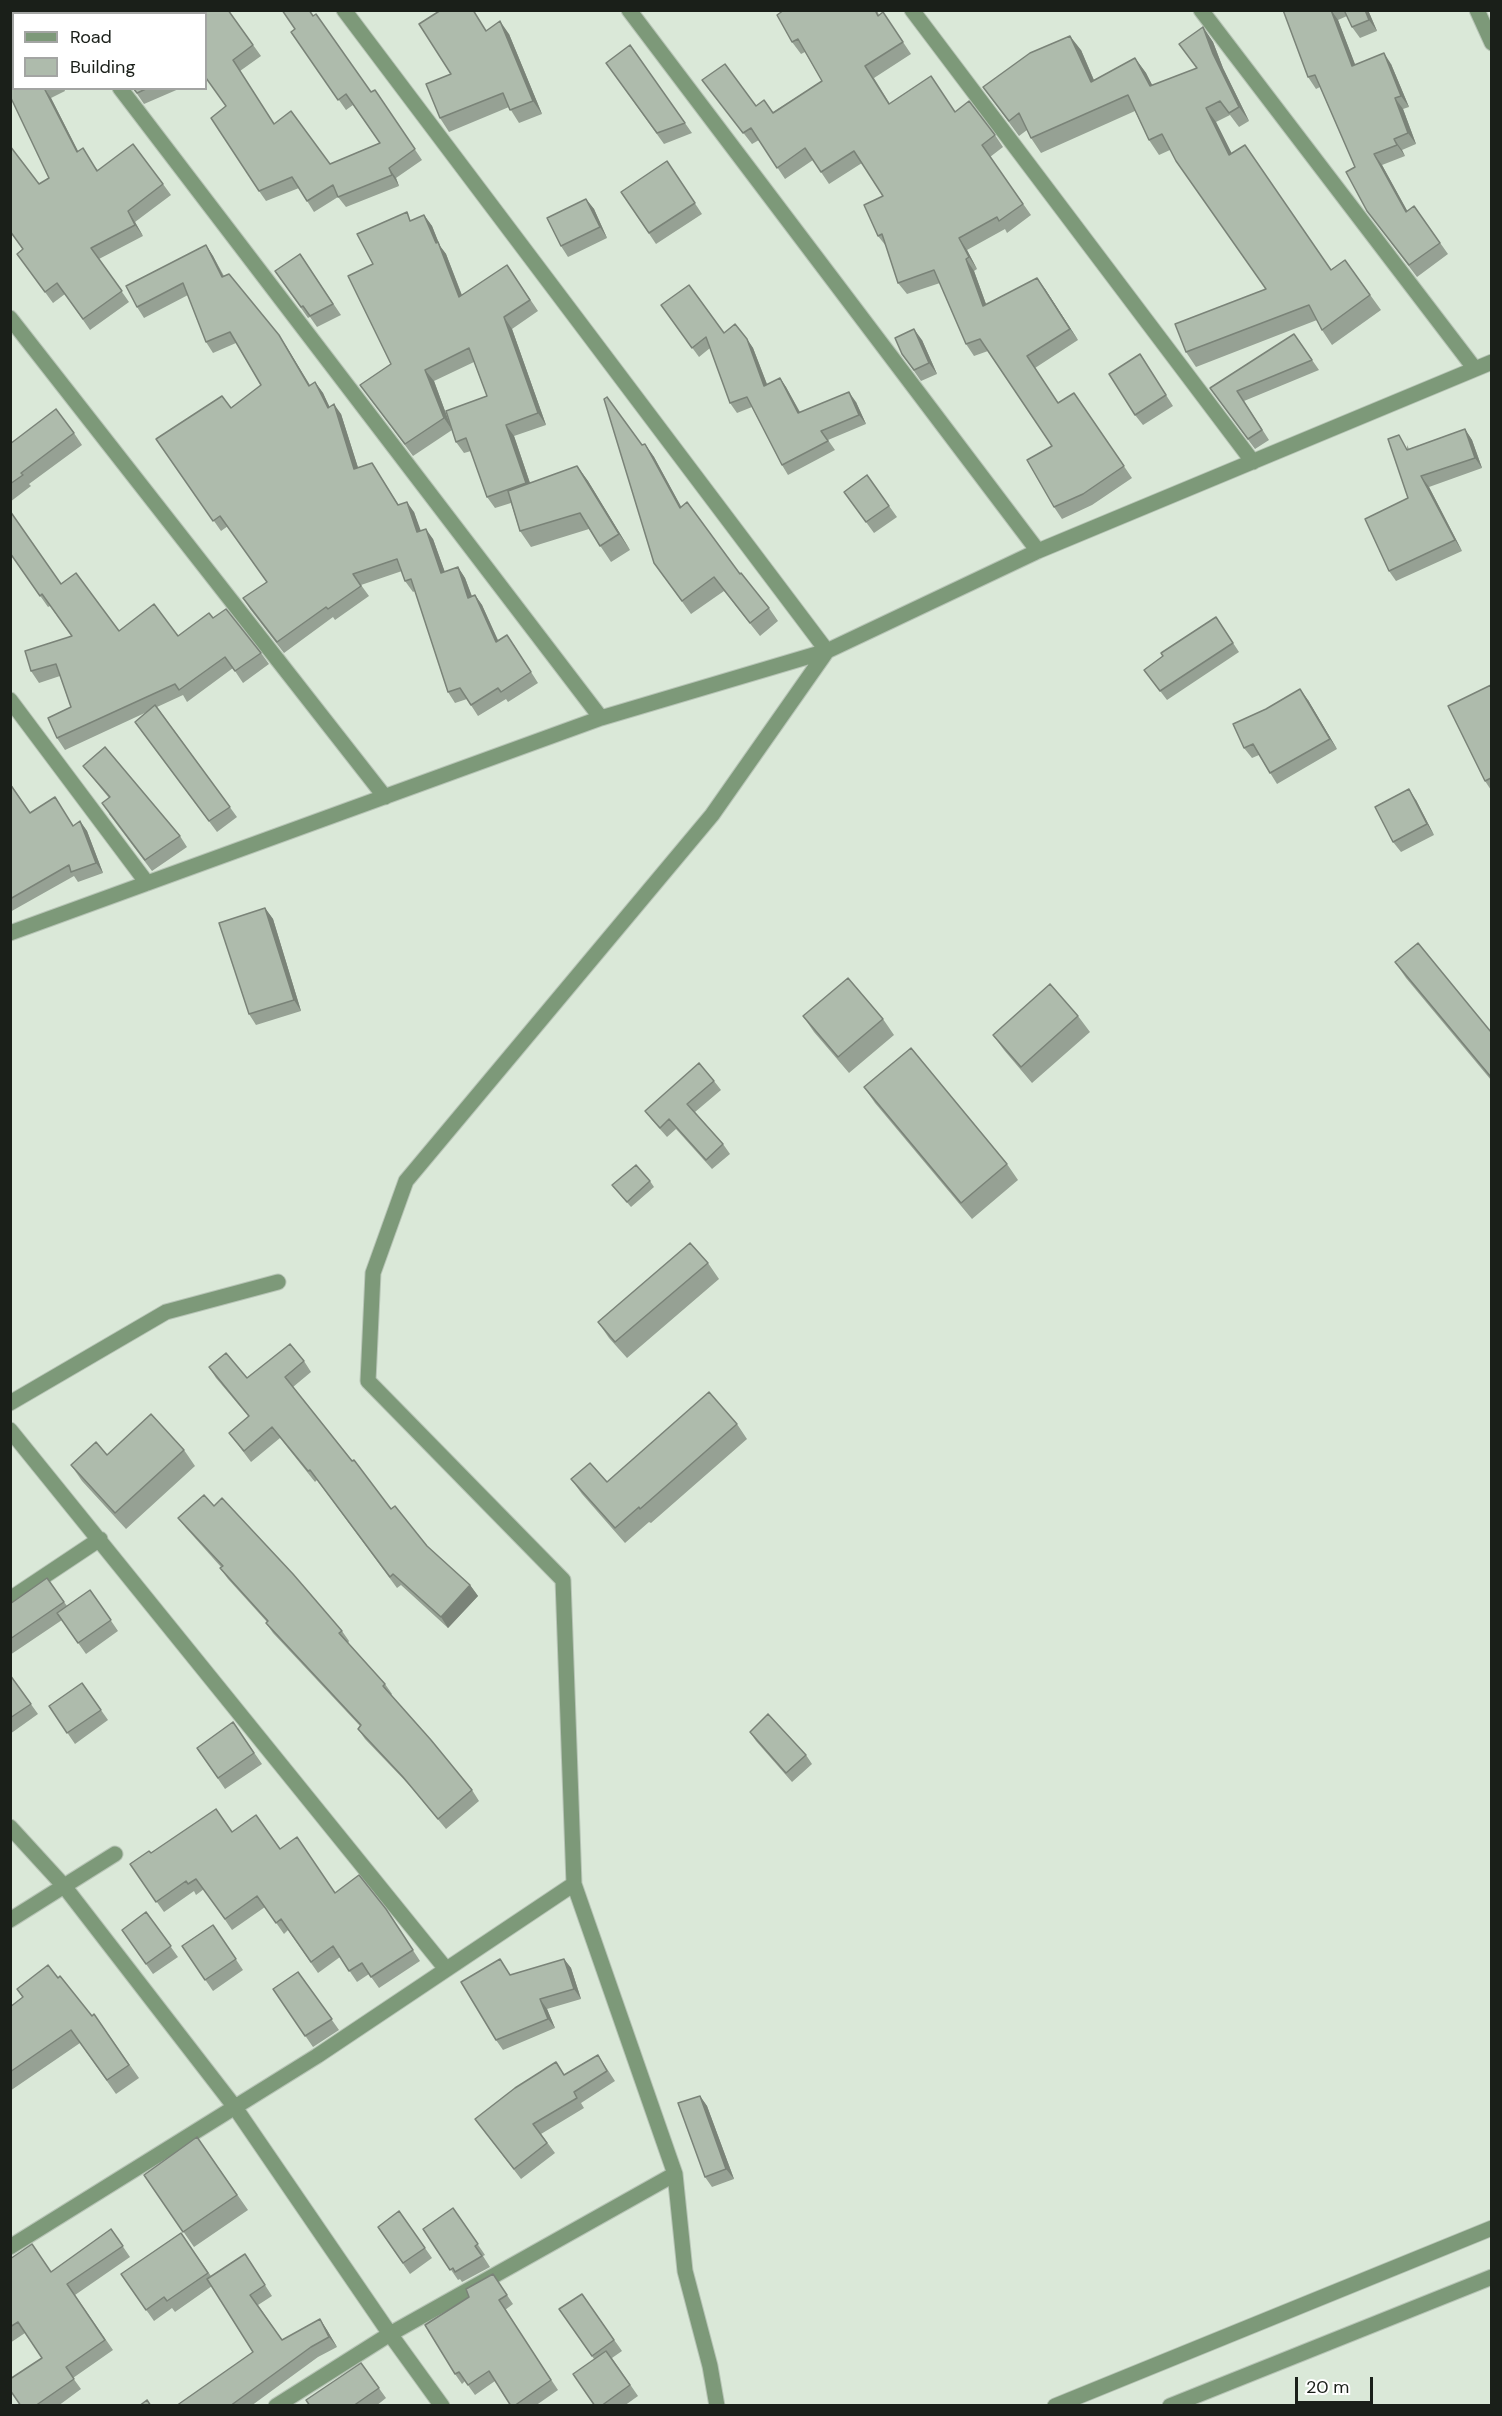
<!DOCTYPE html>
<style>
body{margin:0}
#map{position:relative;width:1502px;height:2416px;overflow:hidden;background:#dae8d8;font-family:"DM Sans",sans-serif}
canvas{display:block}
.frame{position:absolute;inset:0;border:12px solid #1a1f19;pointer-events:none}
.legend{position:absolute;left:12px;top:12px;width:195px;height:78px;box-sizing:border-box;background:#fff;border:2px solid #a3a5a3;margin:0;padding:8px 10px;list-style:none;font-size:18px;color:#1a1f19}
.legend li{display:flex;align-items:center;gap:12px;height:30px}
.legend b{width:30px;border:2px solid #a3a5a3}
.scale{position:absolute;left:1295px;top:2377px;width:78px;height:27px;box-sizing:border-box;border:3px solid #1a1f19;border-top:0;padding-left:8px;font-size:18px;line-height:21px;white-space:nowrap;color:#1a1f19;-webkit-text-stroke:4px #fff;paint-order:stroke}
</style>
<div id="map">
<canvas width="1502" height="2416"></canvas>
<div class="frame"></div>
<ul class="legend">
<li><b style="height:8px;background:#7d9979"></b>Road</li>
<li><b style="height:16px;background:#aebbac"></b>Building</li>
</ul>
<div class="scale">20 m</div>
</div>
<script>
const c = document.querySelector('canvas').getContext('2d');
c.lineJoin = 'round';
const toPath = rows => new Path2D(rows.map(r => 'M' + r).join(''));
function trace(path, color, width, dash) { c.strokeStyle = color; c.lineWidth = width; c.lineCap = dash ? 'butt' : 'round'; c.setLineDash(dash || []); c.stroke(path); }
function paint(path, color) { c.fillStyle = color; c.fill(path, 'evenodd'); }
const minor = toPath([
 [61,10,63,14],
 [344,10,827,651,712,815,406,1181,373,1273,368,1381,563,1580,574,1884,675,2174,685,2271,710,2366,717,2406],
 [629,10,1038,551],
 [912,10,1253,462],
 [1201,10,1475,369],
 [120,88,601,718],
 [10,318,385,797],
 [10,700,147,883],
 [10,933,601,718,827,651,1038,551,1492,362],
 [10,1403,166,1312,278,1282],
 [10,1430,446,1969],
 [10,1599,100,1539],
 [10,1827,64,1886,234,2106,390,2334,442,2406],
 [10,1920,115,1854],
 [10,2247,317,2056,574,1884],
 [276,2406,390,2334,675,2174],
 [1055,2406,1492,2228],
 [1170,2406,1492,2277]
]);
const tertiary = toPath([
 [1477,10,1492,43]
]);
trace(minor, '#b7c4b6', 17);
trace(tertiary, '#b7c4b6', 17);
trace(minor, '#7d9979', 15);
trace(tertiary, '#7d9979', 15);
paint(toPath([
 [228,10,261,56,240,71,274,124,330,164,380,143,353,105,346,110,291,32,295,29,371,92,375,90,422,160,396,178,399,186,346,207,338,197,314,212,299,188,266,201,259,191,225,106],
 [784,10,877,10,879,15,883,12,911,54,874,78,890,104,955,111,995,135,1003,147,990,157,1031,215,1007,233,1005,229,967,250,977,269,974,271,986,304,1045,289,1078,340,1035,368,1058,403,1074,393,1132,478,1092,505,1062,519,1054,507,1052,446,988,351,974,356,966,344,940,283,907,294,898,283,886,246,878,236,883,196,862,163,829,184,813,160,785,179,759,140,752,144,702,80,756,106,773,112,822,81,805,52,801,54,792,42],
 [1283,10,1368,10,1377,31,1360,38,1352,27,1347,16,1338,20,1355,65,1391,64,1409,107,1403,109,1416,144,1402,150,1405,156,1382,165,1407,211,1414,206,1448,254,1417,277,1367,211,1355,167,1320,87,1316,89,1308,77],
 [1203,27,1213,42,1223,68,1249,121,1239,127,1230,115,1216,122,1232,154,1331,270,1345,260,1381,310,1332,345,1322,330,1317,320,1196,367,1186,352,1266,289,1170,150,1159,155,1149,140,1135,111,1041,153,1031,138,1027,130,1019,136,983,87,1081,50,1094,80,1135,58,1146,73,1152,85,1197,69],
 [486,30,509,34,542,114,519,123,509,107,449,132,440,118,451,74],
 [630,45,692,133,664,144,606,63],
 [14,88,64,88,65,91,51,98,78,151,98,170,163,184,171,195,135,222,143,236,99,259,129,302,90,330,65,294,53,303,17,254,23,249,10,232,10,146,39,184,49,178],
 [133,88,181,88,144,104],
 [667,161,702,214,656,244,621,192],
 [586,199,594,209,607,238,568,257,561,246],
 [424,215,432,226,440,246,446,254,462,295,507,265,538,311,512,329,546,425,514,436,530,483,577,466,588,481,630,550,611,562,589,529,531,547,520,531,511,503,495,508,487,497,471,451,464,453,456,442,452,430,413,456,360,385,391,364,373,264,412,220],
 [474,362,487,396,449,422,434,381],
 [206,245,213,256,224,276,286,346,310,385,315,382,323,393,329,407,341,414,358,468,372,463,398,504,414,512,420,531,433,539,445,572,458,567,465,578,472,596,475,595,482,605,498,640,514,645,538,683,508,702,506,699,478,716,467,699,455,703,448,692,415,591,413,592,405,581,402,571,361,585,369,596,335,620,333,617,284,653,250,609,243,598,267,582,228,526,221,531,156,439,231,408,261,385,236,343,213,353,206,342,188,295,144,318,137,307],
 [300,254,341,315,317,327,310,317,308,318,275,271],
 [661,305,724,333,747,339,753,348,767,384,780,378,786,387,800,412,856,402,866,424,828,440,835,450,788,475,782,465,752,407,737,413,730,403,710,348,699,357],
 [1294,334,1319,370,1244,401,1269,440,1255,449,1217,398],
 [922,340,937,374,921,381,902,354],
 [1140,354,1173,406,1143,425,1135,415],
 [1465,429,1472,440,1482,468,1429,487,1462,551,1396,581,1389,571,1408,498,1407,445,1409,449],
 [74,433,82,445,29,484,31,486,10,502,10,444],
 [645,444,654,457,681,507,769,608,778,621,760,636,724,591,691,614,654,563,642,445],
 [867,475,897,517,874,533,844,492],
 [10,553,61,584,119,631,178,636,213,618,261,653,269,664,243,683,233,668,187,702,183,695,157,707,237,817,217,832,143,733,149,711,65,750,57,738,71,707,60,676,39,683,31,671,72,636,50,606,48,607],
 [1216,617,1239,652,1167,700,1144,670],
 [1491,685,1491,790,1485,781],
 [1308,700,1337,749,1277,784,1259,755,1252,758,1244,748],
 [83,766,180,836,187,847,152,871,109,814,109,798,91,776],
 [10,783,30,813,74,826,80,821,87,831,103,873,78,882,74,876,10,912],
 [1416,800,1434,835,1401,852,1393,842],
 [265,908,273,919,301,1011,256,1025,249,1014],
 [1395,962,1491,1032,1491,1080,1406,978],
 [803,1016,883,1019,894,1035,849,1073,814,1032],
 [1078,1016,1090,1032,1032,1083,1004,1050,993,1035],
 [714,1081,721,1090,695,1112,723,1144,730,1154,712,1169,676,1129,667,1137,652,1120,645,1111],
 [864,1087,1007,1164,1018,1180,972,1219,875,1103],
 [650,1181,654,1187,631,1207,612,1185],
 [708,1263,719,1279,627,1358,609,1338,598,1322],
 [304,1361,311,1372,293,1387,391,1509,427,1546,470,1585,478,1596,448,1628,401,1585,397,1588,317,1480,315,1482,280,1438,251,1462,229,1433,249,1417,216,1378,209,1367,247,1378],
 [737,1424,747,1439,651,1523,649,1522,625,1543,582,1494,571,1479,607,1482],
 [184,1450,195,1466,126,1529,82,1481,71,1465],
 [214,1506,342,1631,349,1641,348,1643,385,1684,392,1694,391,1695,472,1790,479,1801,446,1829,411,1787,365,1739,358,1729,360,1726,273,1633,266,1623,267,1622,228,1579,220,1568,221,1567,186,1528,178,1518],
 [47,1578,67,1606,90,1590,118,1631,86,1654,62,1620,10,1655,10,1604],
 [10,1675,38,1714,10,1734],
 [82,1683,108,1720,75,1744,49,1706],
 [233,1722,262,1764,225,1789,197,1748],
 [750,1732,806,1755,812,1764,792,1782,756,1741],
 [232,1832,280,1849,336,1893,386,1909,420,1961,379,1988,369,1974,357,1982,340,1957,318,1973,288,1930,284,1934,265,1907,232,1930,204,1889,196,1895,194,1891,164,1912,130,1864,151,1853],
 [146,1912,178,1957,153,1974,122,1930],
 [213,1925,243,1970,213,1991,182,1946],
 [564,1959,571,1968,581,1999,547,2009,555,2028,503,2050,496,2040,511,1975],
 [298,1972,339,2030,313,2047,273,1989],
 [58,1978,92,2016,94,2014,139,2078,116,2094,80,2043,10,2091,10,2007,23,1998,17,1989],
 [598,2055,615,2081,581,2103,584,2108,541,2134,555,2153,521,2179,475,2119,565,2075],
 [700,2096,707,2106,734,2179,712,2187,705,2177],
 [197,2137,248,2210,194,2247,144,2175],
 [453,2208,485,2255,483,2256,490,2267,462,2282,460,2279,458,2280,423,2229],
 [399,2211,432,2258,410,2274,378,2227],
 [111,2229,130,2257,75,2295,113,2350,73,2378,81,2389,58,2406,21,2406,42,2358,25,2333,10,2343,10,2259,51,2272],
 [181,2233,211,2276,245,2254,272,2296,258,2305,282,2340,320,2319,327,2330,337,2347,318,2357,251,2406,176,2406,253,2352,212,2286,175,2312,172,2308,154,2321,121,2274],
 [493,2274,513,2304,505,2310,558,2390,535,2406,511,2406,495,2381,475,2395,465,2381,462,2384,455,2374,469,2297],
 [582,2294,622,2351,612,2358,638,2396,624,2406,595,2406,594,2359,559,2309],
 [361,2363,386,2398,376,2406,310,2406]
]), '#96a194');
paint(toPath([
 [1331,10,1338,20,1360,77,1352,66],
 [1365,10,1368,10,1377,31,1369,20],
 [500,21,509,34,542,114,533,101],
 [1203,27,1213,42,1223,68,1249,121,1239,107,1213,54],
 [1070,36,1081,50,1101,97,1091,82],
 [1384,53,1391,64,1409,107,1401,96],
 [1135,58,1146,73,1160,100,1150,86],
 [44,88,51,98,84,163,77,152],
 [1395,98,1403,109,1416,144,1408,133],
 [1206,108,1216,122,1240,170,1229,155],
 [1394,139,1402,150,1405,156,1397,145],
 [1374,154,1382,165,1414,223,1406,212],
 [389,168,396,178,399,186,392,175],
 [586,199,594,209,607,238,600,227],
 [128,211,135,222,143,236,135,225],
 [424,215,432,226,440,246,446,254,467,309,459,297],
 [959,238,967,250,977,269,969,257],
 [206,245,213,256,229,288,222,277],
 [966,259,974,271,991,318,983,306],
 [1037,278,1045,289,1078,340,1070,329],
 [504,317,512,329,546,425,538,413],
 [914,329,922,340,937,374,929,363],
 [279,335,286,346,316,396,309,386],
 [747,339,753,348,771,395,764,386],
 [425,370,434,381,452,430,444,418],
 [780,378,786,387,805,422,798,413],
 [315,382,323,393,335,418,328,408],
 [849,392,856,402,866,424,859,415],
 [334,404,341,414,362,480,354,469],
 [506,425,514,436,534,495,526,483],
 [1465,429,1472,440,1482,468,1475,458],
 [645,444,654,457,689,521,680,508],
 [577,466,588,481,630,550,619,534],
 [1421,476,1429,487,1462,551,1455,540],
 [407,502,414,512,425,542,417,532],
 [426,529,433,539,449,584,441,573],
 [458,567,465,578,476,608,468,598],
 [475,595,482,605,503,652,496,642],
 [1300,689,1308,700,1337,749,1330,739],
 [1409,789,1416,800,1434,835,1427,824],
 [80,821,87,831,103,873,96,863],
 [265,908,273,919,301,1011,294,1000],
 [470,1585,478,1596,448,1628,441,1617],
 [564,1959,571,1968,581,1999,574,1989],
 [540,1999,547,2009,555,2028,548,2019],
 [700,2096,707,2106,734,2179,726,2169],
 [320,2319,327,2330,337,2347,329,2337]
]), '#7a8378');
const building = toPath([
 [10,10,28,10,30,14,14,14,14,88,44,88,77,152,83,148,97,171,133,144,163,184,128,211,135,225,91,248,122,291,83,319,57,283,45,292,17,254,23,249,10,231,10,146,39,184,49,178,10,96,10,10],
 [181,10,228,10,253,45,233,60,274,124,291,111,330,164,380,143,346,94,338,100,291,32,295,29,282,10,309,10,313,16,316,14,371,92,375,90,415,149,389,168,392,175,338,197,333,185,307,201,292,177,259,191,211,118,226,106,206,78,206,14,177,14,181,10],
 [441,10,473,10,486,31,500,21,533,101,510,110,503,93,440,118,426,84,451,74,419,24,441,10],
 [784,10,875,10,878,16,883,12,903,42,865,66,889,104,931,76,955,112,969,101,995,135,982,145,1023,204,999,221,997,217,959,238,969,257,966,259,983,306,1037,278,1070,329,1027,356,1058,403,1074,393,1124,466,1083,494,1054,507,1027,460,1052,446,980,339,966,344,934,270,898,283,882,234,878,236,864,205,883,196,854,151,821,172,805,148,777,168,751,128,743,133,702,80,725,64,756,106,764,100,773,113,822,81,798,39,792,42,777,15,784,10],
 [1283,10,1331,10,1352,66,1384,53,1401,96,1395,98,1408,133,1394,139,1397,145,1374,154,1406,212,1414,206,1440,243,1409,265,1367,211,1346,172,1355,167,1315,75,1308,77,1283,10],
 [1344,10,1365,10,1369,20,1352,27,1344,10],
 [1203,27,1213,54,1239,107,1229,113,1220,101,1206,108,1229,155,1245,145,1331,270,1345,260,1370,295,1322,330,1309,305,1186,352,1175,324,1266,289,1176,161,1162,134,1149,140,1128,95,1031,138,1019,113,1009,121,983,87,1030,53,1070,36,1091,82,1135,58,1150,86,1197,68,1179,44,1203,27],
 [630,45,685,123,657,133,606,63,630,45],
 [133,88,148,88,137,93,133,88],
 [667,161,695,203,649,233,621,192,667,161],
 [586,199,600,227,561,246,547,218,586,199],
 [407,212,410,221,424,215,436,243,438,242,459,297,507,265,530,300,504,317,538,413,506,425,526,483,487,497,466,438,456,442,446,411,487,396,469,348,425,370,444,418,405,444,360,385,391,364,348,276,373,264,357,234,407,212],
 [206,245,222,277,229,274,279,335,309,386,315,382,328,408,334,404,354,469,372,463,398,505,407,502,417,532,426,529,441,573,458,567,468,598,475,595,496,642,507,635,531,672,501,692,498,688,471,705,460,688,448,692,411,579,405,581,397,559,353,574,361,586,328,609,326,607,277,642,243,598,267,582,220,516,213,521,156,439,222,396,231,408,261,385,230,332,206,342,183,283,137,307,126,286,206,245],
 [300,254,333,304,310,316,303,306,301,307,275,271,300,254],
 [689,285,724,333,735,324,747,339,764,386,780,378,798,413,849,392,859,415,821,431,828,441,782,465,747,397,730,403,706,337,692,348,661,305,689,285],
 [914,329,929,363,914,370,902,354,895,338,914,329],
 [1294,334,1312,360,1237,391,1262,430,1248,439,1210,388,1294,334],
 [1140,354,1166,395,1135,415,1109,374,1140,354],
 [607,397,642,445,645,444,680,508,687,502,740,574,741,573,769,608,750,623,714,577,682,601,654,563,604,399,607,397],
 [56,409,74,433,21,473,23,475,10,484,10,444,56,409],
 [1465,429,1475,458,1421,476,1455,540,1389,571,1365,519,1408,498,1388,439,1399,435,1407,450,1465,429],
 [577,466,619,534,600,546,580,513,520,531,508,491,577,466],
 [867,475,889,506,866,522,844,492,867,475],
 [10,511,61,584,76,573,119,631,154,604,178,636,209,613,213,618,226,609,261,653,235,671,225,657,179,690,175,684,57,738,48,718,71,707,56,664,31,671,25,651,72,636,42,594,40,596,10,553,10,511],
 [1216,617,1233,643,1160,691,1144,670,1163,656,1161,653,1216,617],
 [1491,685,1491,778,1485,781,1448,706,1491,685],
 [1300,689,1330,739,1270,773,1253,744,1244,748,1233,724,1266,709,1300,689],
 [155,705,230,807,209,821,135,722,155,705],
 [105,747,180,836,145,860,102,803,110,797,83,766,105,747],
 [10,784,30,813,55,797,73,826,80,821,96,863,71,872,69,865,10,899,10,784],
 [1409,789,1427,824,1393,842,1375,807,1409,789],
 [265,908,294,1000,249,1014,219,923,265,908],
 [1418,943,1491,1032,1491,1077,1395,962,1418,943],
 [848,978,883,1019,838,1057,803,1016,848,978],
 [1050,984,1078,1016,1021,1067,993,1035,1050,984],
 [911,1048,1007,1164,961,1203,864,1087,911,1048],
 [699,1063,714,1081,687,1104,723,1144,706,1160,669,1119,660,1128,645,1111,699,1063],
 [636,1165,650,1181,627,1202,612,1185,636,1165],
 [690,1243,708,1263,615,1342,598,1322,690,1243],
 [290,1344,304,1361,285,1377,352,1461,354,1460,391,1509,395,1506,427,1546,470,1585,441,1617,393,1574,390,1577,310,1470,308,1471,272,1427,244,1451,229,1433,249,1416,209,1367,226,1353,247,1378,290,1344],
 [709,1392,737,1424,640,1509,639,1507,615,1528,571,1479,590,1463,607,1482,709,1392],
 [151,1414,184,1450,115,1513,71,1465,96,1442,107,1455,151,1414],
 [204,1495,214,1506,222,1498,293,1574,342,1631,339,1633,385,1684,383,1686,431,1740,472,1790,438,1819,403,1777,358,1729,361,1725,266,1623,268,1621,220,1568,223,1566,178,1518,204,1495],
 [47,1578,64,1602,10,1639,10,1604,47,1578],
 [90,1590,111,1620,78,1643,57,1613,90,1590],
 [10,1675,31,1704,10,1718,10,1675],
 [82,1683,101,1710,67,1733,49,1706,82,1683],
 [768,1714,806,1755,786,1773,750,1732,768,1714],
 [233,1722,254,1753,218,1778,197,1748,233,1722],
 [216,1809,232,1832,256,1815,280,1849,297,1837,335,1893,359,1875,386,1909,413,1950,371,1977,362,1963,349,1971,333,1946,311,1962,281,1919,276,1923,257,1896,225,1919,196,1879,188,1884,186,1881,156,1902,130,1864,149,1851,151,1853,216,1809],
 [146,1912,171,1946,146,1964,122,1930,146,1912],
 [213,1925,236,1959,205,1980,182,1946,213,1925],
 [500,1959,510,1975,564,1959,574,1989,540,1999,548,2019,496,2040,461,1982,500,1959],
 [48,1965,58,1978,60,1976,92,2016,94,2014,129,2065,107,2080,71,2030,10,2072,10,2007,23,1997,17,1989,48,1965],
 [298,1972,332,2019,305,2036,273,1989,298,1972],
 [598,2055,607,2071,574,2092,577,2098,533,2124,547,2143,514,2169,475,2119,515,2088,556,2062,564,2075,598,2055],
 [700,2096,726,2169,705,2177,678,2103,700,2096],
 [197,2137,237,2195,183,2232,144,2175,197,2137],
 [453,2208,478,2244,475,2246,482,2256,455,2272,453,2268,450,2270,423,2229,453,2208],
 [399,2211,425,2248,403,2263,378,2227,399,2211],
 [111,2229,123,2246,67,2284,105,2340,66,2367,74,2379,35,2406,21,2406,10,2390,10,2379,42,2358,18,2322,10,2327,10,2259,32,2244,51,2272,111,2229],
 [181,2233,208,2273,167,2301,164,2297,146,2310,121,2274,181,2233],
 [245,2254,265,2285,250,2295,282,2340,320,2319,329,2337,311,2347,230,2406,176,2406,253,2352,207,2279,245,2254],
 [493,2274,507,2295,499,2300,551,2380,514,2406,511,2406,489,2371,468,2385,459,2372,455,2374,425,2325,469,2297,466,2289,493,2274],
 [582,2294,614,2340,592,2356,559,2309,582,2294],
 [606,2351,630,2385,601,2406,595,2406,573,2374,606,2351],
 [361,2363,379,2388,353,2406,310,2406,306,2400,361,2363],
 [147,2400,151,2406,139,2406,147,2400]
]);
paint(building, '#aebbac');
trace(building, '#7a8378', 1.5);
</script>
